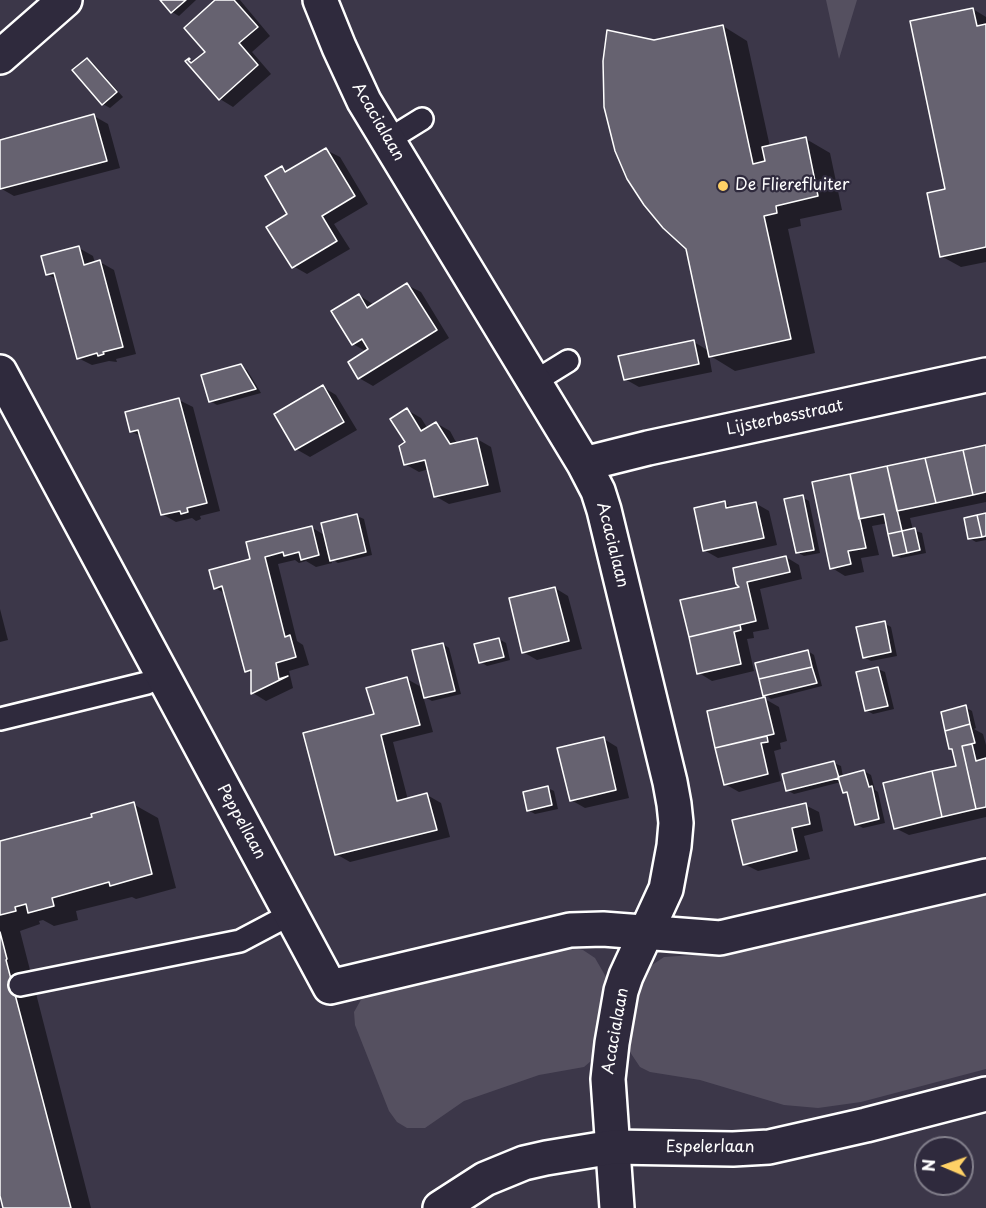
<!DOCTYPE html>
<style>
body{margin:0}
#map{position:relative;width:986px;height:1208px;overflow:hidden;background:#3c3749;font-family:"Playpen Sans",sans-serif}
canvas{display:block}
.north{position:absolute;left:914px;top:1136px;width:60px;height:60px;box-sizing:border-box;background:#2f2a3d;border:2px solid #827f8b;border-radius:50%;rotate:272deg;font-size:16px;font-weight:700;line-height:24px;text-align:center;color:#fff}
.north::after{content:'';display:block;margin:auto;width:21px;height:27px;background:#ffd166;clip-path:polygon(50% 0,100% 100%,50% 72%,0 100%)}
</style>
<div id="map">
<canvas width="986" height="1208"></canvas>
<div class="north">N</div>
</div>
<script>
const c = document.querySelector('canvas').getContext('2d');
c.lineJoin = 'round';
function paint(path, color) { c.fillStyle = color; c.fill(path, 'evenodd'); }
const toPath = rows => new Path2D(rows.map(r => 'M' + r).join(''));
function trace(path, color, width, dash) { c.strokeStyle = color; c.lineWidth = width; c.lineCap = dash ? 'butt' : 'round'; c.setLineDash(dash || []); c.stroke(path); }
function write(font, color, halo, rows, align = 'center') {
  c.font = font + ' "Playpen Sans",sans-serif'; c.lineWidth = 4.5; c.setLineDash([]); c.textBaseline = 'middle'; c.strokeStyle = halo; c.fillStyle = color; for (const [text, x, y, turn = 0] of rows) {
    c.save(); c.translate(x, y); c.rotate((+turn || 0) * Math.PI / 180); c.textAlign = isNaN(turn) ? turn : align; if (halo) c.strokeText(text, 0, 0); c.fillText(text, 0, 0); c.restore();
  }
}
paint(toPath([
 [826,0,857,0,839,59],
 [986,891,986,1069,861,1102,818,1108,784,1105,700,1080,650,1072,640,1067,630,1052,628,1044,641,986,649,967,664,957,722,953],
 [570,947,583,950,595,958,606,977,595,1053,591,1061,584,1067,539,1075,464,1101,425,1128,407,1128,397,1122,389,1111,355,1025,354,1012,362,998,369,994]
]), '#555060');
paint(toPath([
 [162,0,196,0,179,16,172,12],
 [218,0,240,0,270,36,252,52,271,74,233,107,220,99,193,64,207,52],
 [973,9,986,17,986,262,961,267,941,256,947,191],
 [723,26,747,41,770,147,806,139,830,153,842,210,800,219,801,226,788,229,815,353,735,371,709,355,712,372,639,387,625,379,694,342,709,351,687,248,622,165,611,136,604,91,654,41],
 [87,59,93,63,123,97,110,108,103,104,74,71],
 [94,116,108,124,120,168,14,196,0,188,0,141],
 [326,150,340,157,368,204,334,224,350,249,307,274,293,266,282,168,289,172],
 [79,248,93,256,95,263,100,262,114,270,136,354,116,359,117,362,109,361,92,365,78,358,58,280,47,274],
 [407,285,421,292,449,338,373,386,359,378,367,352,353,344,359,295,374,305],
 [241,366,247,370,261,393,217,405,210,401],
 [323,387,336,395,357,430,310,457,296,449],
 [179,400,193,407,220,511,200,516,201,519,196,521,192,518,176,522,162,514,142,437,131,431],
 [407,410,421,418,428,429,436,423,450,431,457,444,477,439,491,447,501,492,449,504,435,496,429,469,419,472,405,464],
 [986,447,986,502,910,518,913,530,922,533,926,553,901,558,895,555,888,523,872,526,879,555,861,558,864,572,845,576,832,568,814,483],
 [802,497,809,501,820,553,804,556,797,552],
 [724,503,733,508,755,503,769,511,777,545,718,558,704,550],
 [986,515,986,540,976,542,969,538],
 [357,516,364,519,372,555,338,563,331,559,332,563,316,567,306,561,299,563,295,560,278,564,297,641,303,645,309,665,289,671,293,688,266,701,253,693,252,674,247,671,226,594,215,588,252,560,311,527,326,536],
 [786,557,799,565,802,579,760,589,769,629,753,632,754,638,747,639,754,671,712,681,699,673,682,601,742,587,738,584],
 [555,588,568,596,582,649,537,660,523,652],
 [0,609,8,640,0,642],
 [884,623,891,627,897,656,871,661,864,657],
 [499,639,506,643,510,660,487,666,481,662],
 [443,644,449,648,461,694,432,701,423,696,433,732,393,742,408,800,427,795,441,803,450,837,350,862,336,854,376,715,407,679,423,688],
 [808,651,814,655,822,686,771,699,765,695],
 [878,669,885,672,894,709,873,714,866,710],
 [765,699,779,707,787,741,780,743,781,749,774,751,781,781,739,792,725,784,709,712],
 [965,707,972,711,976,728,974,729,983,734,986,745,986,817,909,835,895,828,958,767,954,750,950,748],
 [604,739,617,747,629,798,585,808,571,800],
 [834,763,841,766,843,777,864,771,871,775,875,790,878,792,885,823,863,828,856,824,849,795,844,792,841,782,794,794,787,790],
 [548,788,554,791,558,809,535,814,528,810],
 [133,804,158,818,176,888,136,899,132,897,76,911,78,920,54,926,43,920,39,921,40,924,20,931,91,1208,5,1208,0,1190,0,842,94,818],
 [805,805,819,812,823,831,804,836,810,859,758,871,744,864]
]), '#0007');
const building = toPath([
 [160,0,186,0,171,13,160,0],
 [215,0,234,0,258,27,239,43,258,65,219,100,185,61,189,58,190,59,188,60,191,63,205,52,184,28,215,0],
 [973,8,977,26,986,24,986,247,940,257,927,193,945,189,910,21,973,8],
 [723,25,753,164,765,161,762,147,806,137,818,196,776,206,777,213,764,216,791,339,709,357,686,249,663,228,644,205,627,179,615,151,604,107,603,61,607,30,654,40,723,25],
 [87,58,117,92,102,105,72,70,87,58],
 [94,114,107,161,0,189,0,140,94,114],
 [326,148,355,196,322,216,337,241,292,268,266,227,287,214,265,176,282,166,285,172,326,148],
 [79,246,84,265,100,260,123,347,103,352,104,354,98,356,97,353,77,359,54,273,46,275,41,256,79,246],
 [407,283,437,330,358,379,348,362,368,349,362,339,352,345,331,311,359,294,367,308,407,283],
 [694,340,699,364,624,380,618,356,694,340],
 [241,364,256,389,209,402,201,375,241,364],
 [323,385,344,422,295,450,274,414,323,385],
 [179,398,207,503,187,508,188,512,181,514,180,511,161,515,138,430,130,432,125,412,179,398],
 [407,408,421,431,436,422,450,444,477,438,488,485,434,497,425,460,404,465,399,446,405,442,390,419,407,408],
 [986,445,986,492,973,495,963,450,986,445],
 [963,450,973,495,936,503,925,458,963,450],
 [925,458,936,503,897,511,887,466,925,458],
 [887,466,902,531,888,534,884,514,859,519,850,474,887,466],
 [850,474,866,548,848,551,851,564,830,569,812,482,850,474],
 [803,495,814,550,796,553,784,499,803,495],
 [725,501,726,508,756,502,764,538,703,551,694,508,725,501],
 [986,513,986,536,982,537,977,515,986,513],
 [357,514,366,552,330,561,321,523,357,514],
 [977,515,982,537,968,539,964,518,977,515],
 [312,526,319,555,301,560,299,552,284,556,283,552,265,557,285,637,290,635,296,657,276,663,279,679,288,676,251,694,251,670,245,672,222,586,214,589,209,570,250,559,246,542,312,526],
 [915,528,920,550,907,553,902,531,915,528],
 [902,531,907,553,893,556,888,534,902,531],
 [786,556,790,572,747,582,756,621,689,637,680,600,739,587,736,584,733,568,786,556],
 [555,587,569,641,522,653,509,598,555,587],
 [885,621,891,652,863,658,856,627,885,621],
 [740,625,741,630,734,632,741,664,697,674,689,637,740,625],
 [499,638,504,657,479,663,474,644,499,638],
 [443,643,455,691,424,698,412,650,443,643],
 [808,650,812,667,759,679,755,663,808,650],
 [812,667,817,683,763,696,759,679,812,667],
 [878,667,888,706,865,711,856,672,878,667],
 [407,677,420,725,381,735,397,801,427,793,437,830,335,855,303,733,374,714,366,688,407,677],
 [765,697,774,734,715,748,707,711,765,697],
 [966,705,970,724,945,731,941,712,966,705],
 [970,724,975,743,962,746,976,809,942,817,932,771,956,766,952,749,949,749,945,731,970,724],
 [767,736,768,742,761,743,768,774,724,785,715,748,767,736],
 [604,737,616,790,570,801,557,748,604,737],
 [972,744,976,761,986,758,986,807,976,809,962,746,972,744],
 [834,761,839,778,786,791,782,774,834,761],
 [864,770,869,787,872,786,879,819,855,825,847,792,843,793,838,777,864,770],
 [932,771,942,817,894,829,883,783,932,771],
 [548,786,552,805,527,811,523,792,548,786],
 [134,802,152,874,110,886,109,882,52,898,54,906,28,913,26,904,15,907,16,911,0,915,0,841,92,817,91,814,134,802],
 [806,803,810,824,792,828,797,851,743,865,732,820,806,803],
 [0,932,7,959,6,960,71,1208,3,1208,0,1196,0,932]
]);
paint(building, '#666270');
trace(building, '#fff', 1.5);
const service = toPath([
 [388,140,422,119],
 [534,382,568,361],
 [0,719,147,683,162,675],
 [20,985,240,941,291,914]
]);
const minor = toPath([
 [320,0,339,47,364,101,584,464,598,491,604,510,670,782,674,804,676,823,674,846,666,889,626,976,621,991,612,1043,608,1079,617,1208],
 [0,57,65,0],
 [0,372,330,987,570,930,603,929,720,938,986,876],
 [584,464,648,448,986,375]
]);
const secondary = toPath([
 [440,1208,485,1179,524,1163,546,1158,613,1147,733,1149,769,1147,866,1125,986,1094]
]);
trace(service, '#fff', 26);
trace(minor, '#fff', 38);
trace(secondary, '#fff', 38);
trace(service, '#2f2a3d', 21);
trace(minor, '#2f2a3d', 33);
trace(secondary, '#2f2a3d', 33);
for (const [x, y, r, color] of [
 [723,186,6,"#ffd166"]
]) { const dot = new Path2D(); dot.arc(x, y, r, 0, 2 * Math.PI); c.fillStyle = color; c.fill(dot); trace(dot, '#2f2a3d', 2); }
write('16px', '#fff', '#2f2a3d', [
 ["Acacialaan",378,122,60],
 ["Lijsterbesstraat",785,418,-12],
 ["Acacialaan",612,545,76],
 ["Peppellaan",241,822,61],
 ["Acacialaan",616,1031,-80],
 ["Espelerlaan",710,1148]
]);
write('16px', '#fff', '#2f2a3d', [
 ["De Flierefluiter",735,186]
], 'left');
</script>
